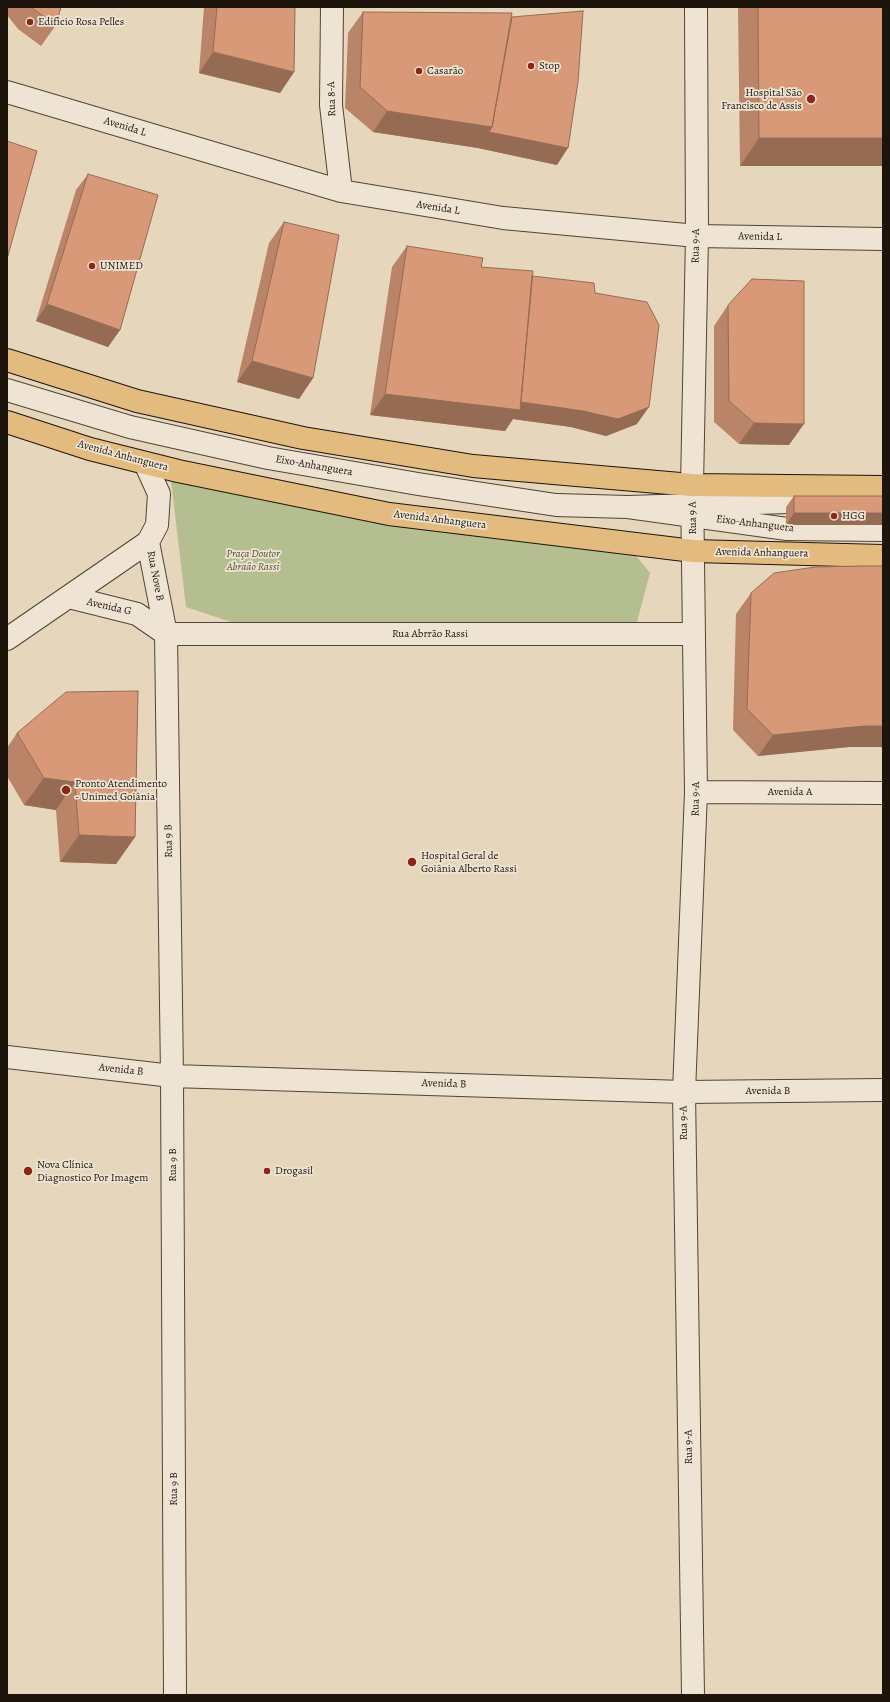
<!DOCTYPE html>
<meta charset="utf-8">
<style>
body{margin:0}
#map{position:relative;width:890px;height:1702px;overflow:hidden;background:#e6d6bb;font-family:Alegreya,serif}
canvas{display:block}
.frame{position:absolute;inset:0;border:8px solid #1d150b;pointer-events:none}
</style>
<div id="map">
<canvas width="890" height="1702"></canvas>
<div class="frame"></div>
</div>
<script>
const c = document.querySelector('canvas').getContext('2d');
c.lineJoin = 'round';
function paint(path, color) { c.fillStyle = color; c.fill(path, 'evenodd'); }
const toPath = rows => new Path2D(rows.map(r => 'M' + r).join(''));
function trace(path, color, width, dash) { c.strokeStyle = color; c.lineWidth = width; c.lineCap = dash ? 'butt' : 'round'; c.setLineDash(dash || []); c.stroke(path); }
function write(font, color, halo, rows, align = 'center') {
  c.font = font + ' Alegreya,serif'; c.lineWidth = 3.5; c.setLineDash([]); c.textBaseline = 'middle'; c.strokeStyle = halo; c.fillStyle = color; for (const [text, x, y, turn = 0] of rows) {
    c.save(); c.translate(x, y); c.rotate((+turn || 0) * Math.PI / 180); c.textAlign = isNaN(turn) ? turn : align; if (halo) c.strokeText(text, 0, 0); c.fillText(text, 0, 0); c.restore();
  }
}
paint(toPath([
 [171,480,633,552,650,573,635,629,243,626,186,607]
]), '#b4be91');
const minor = toPath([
 [332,7,331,105,341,191],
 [7,92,341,191,503,218,697,236,883,239],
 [7,390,130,427,268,458,418,484,556,505,628,507],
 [145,463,159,494,157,525,148,542,166,634,172,1076,175,1695],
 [820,501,628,507,787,529,883,530],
 [69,597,137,614,166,634],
 [166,634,694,634],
 [7,639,148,542],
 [696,792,883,793],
 [7,1057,172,1076,684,1092,883,1090],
 [693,1695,684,1092,696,792,692,485,697,236,696,7]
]);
const major = toPath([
 [7,360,137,401,303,438,473,466,692,485,883,487],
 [7,422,90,449,178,471,389,514,693,551,883,556]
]);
trace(minor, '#4f4537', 24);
trace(major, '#1d150b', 24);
trace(minor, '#efe4d3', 22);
trace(major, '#e3bb7e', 22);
paint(toPath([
 [7,7,61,7,56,25,41,46,18,29,7,15],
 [204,7,295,7,294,72,280,93,199,73],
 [738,7,883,7,883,166,740,166],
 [363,12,512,17,557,165,478,148,373,132,345,108,348,33],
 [88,174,120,330,108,347,36,321,76,190],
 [284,222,313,378,299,399,237,382,269,243],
 [407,246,481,267,532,276,595,293,637,424,606,436,571,427,513,419,505,431,370,415,392,267],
 [728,305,789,445,739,444,714,422,714,326],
 [794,496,883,496,786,525,786,507],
 [883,566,883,747,849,747,758,756,733,730,736,614,751,593],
 [138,691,135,837,116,864,60,862,56,810,24,805,7,776,7,748,17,733]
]), '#b98467');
paint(toPath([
 [213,52,294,72,280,93,199,73],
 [387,111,492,127,478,148,373,132],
 [489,132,568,148,557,165,478,148],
 [759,138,883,138,883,166,740,166],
 [47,304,120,330,108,347,36,321],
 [252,361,313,378,299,399,237,382],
 [385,394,519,402,649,407,637,424,606,436,571,427,513,419,505,431,370,415],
 [754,423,804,424,789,445,739,444],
 [794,513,883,513,883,525,786,525],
 [864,726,883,726,883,747,849,747,758,756,773,735],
 [44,778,75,782,56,810,24,805],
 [79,835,135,837,116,864,60,862]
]), '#966b54');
const building = toPath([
 [32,7,61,7,56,25,32,8,32,7],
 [217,7,295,7,294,72,213,52,217,7],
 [758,7,883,7,883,138,759,138,758,7],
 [583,11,578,82,568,148,489,132,492,127,512,17,583,11],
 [363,12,512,13,492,127,387,111,360,87,363,12],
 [7,141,37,151,7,259,7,141],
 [88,174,158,195,120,330,47,304,88,174],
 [284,222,339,235,313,378,252,361,284,222],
 [407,246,483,258,481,267,533,271,520,410,385,394,407,246],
 [532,276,594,283,595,293,647,302,659,325,649,407,618,419,583,411,521,402,532,276],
 [752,279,804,281,804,424,754,423,729,401,728,305,752,279],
 [794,496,883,496,883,513,794,513,794,496],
 [864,566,883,566,883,726,864,726,773,735,747,709,751,593,774,573,815,567,864,566],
 [138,691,135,837,79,835,75,782,44,778,17,733,66,692,138,691]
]);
paint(building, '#d79978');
trace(building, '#966b54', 1);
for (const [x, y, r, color] of [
 [30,22,4,"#8f2418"],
 [531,66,4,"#8f2418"],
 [419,71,4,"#8f2418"],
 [811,99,5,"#8f2418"],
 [92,266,4,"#8f2418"],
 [834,516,4,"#8f2418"],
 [66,790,5,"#8f2418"],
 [412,862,5,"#8f2418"],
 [28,1171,5,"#8f2418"],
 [267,1171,4,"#8f2418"]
]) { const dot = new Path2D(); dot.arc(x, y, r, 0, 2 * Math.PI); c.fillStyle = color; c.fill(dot); trace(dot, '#efe4d3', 1.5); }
write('11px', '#1d150b', '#efe4d3', [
 ["Edifício Rosa Pelles",38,22],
 ["Stop",539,66],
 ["Casarão",427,71],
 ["Hospital São",802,93,"right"],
 ["Francisco de Assis",802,106,"right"],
 ["UNIMED",100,266],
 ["HGG",842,516],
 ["Pronto Atendimento",75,784],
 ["- Unimed Goiânia",75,797],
 ["Hospital Geral de",421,856],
 ["Goiânia Alberto Rassi",421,869],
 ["Nova Clínica",37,1165],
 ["Diagnostico Por Imagem",37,1178],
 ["Drogasil",275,1171]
], 'left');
write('11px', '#1d150b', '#efe4d3', [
 ["Rua 8-A",332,99,-92],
 ["Avenida L",125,127,17],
 ["Avenida L",438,208,9],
 ["Avenida L",760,237,1],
 ["Rua 9-A",696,246,-89],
 ["Avenida Anhanguera",123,456,15],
 ["Eixo-Anhanguera",314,466,10],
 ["Rua 9 A",693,518,-91],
 ["Avenida Anhanguera",440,520,7],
 ["Eixo-Anhanguera",755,524,7],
 ["Avenida Anhanguera",762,553,1],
 ["Rua Nove B",155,576,79],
 ["Avenida G",109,607,13],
 ["Rua Abrrão Rassi",430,634],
 ["Avenida A",790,792],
 ["Rua 9-A",696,799,-89],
 ["Rua 9 B",169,841,-91],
 ["Avenida B",121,1070,6],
 ["Avenida B",444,1084,2],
 ["Avenida B",768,1091],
 ["Rua 9-A",684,1123,-91],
 ["Rua 9 B",173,1165,-90],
 ["Rua 9-A",689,1447,-91],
 ["Rua 9 B",174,1489,-90]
]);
write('italic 11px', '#52503a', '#efe4d3', [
 ["Praça Doutor",253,554],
 ["Abraão Rassi",253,567]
]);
</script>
